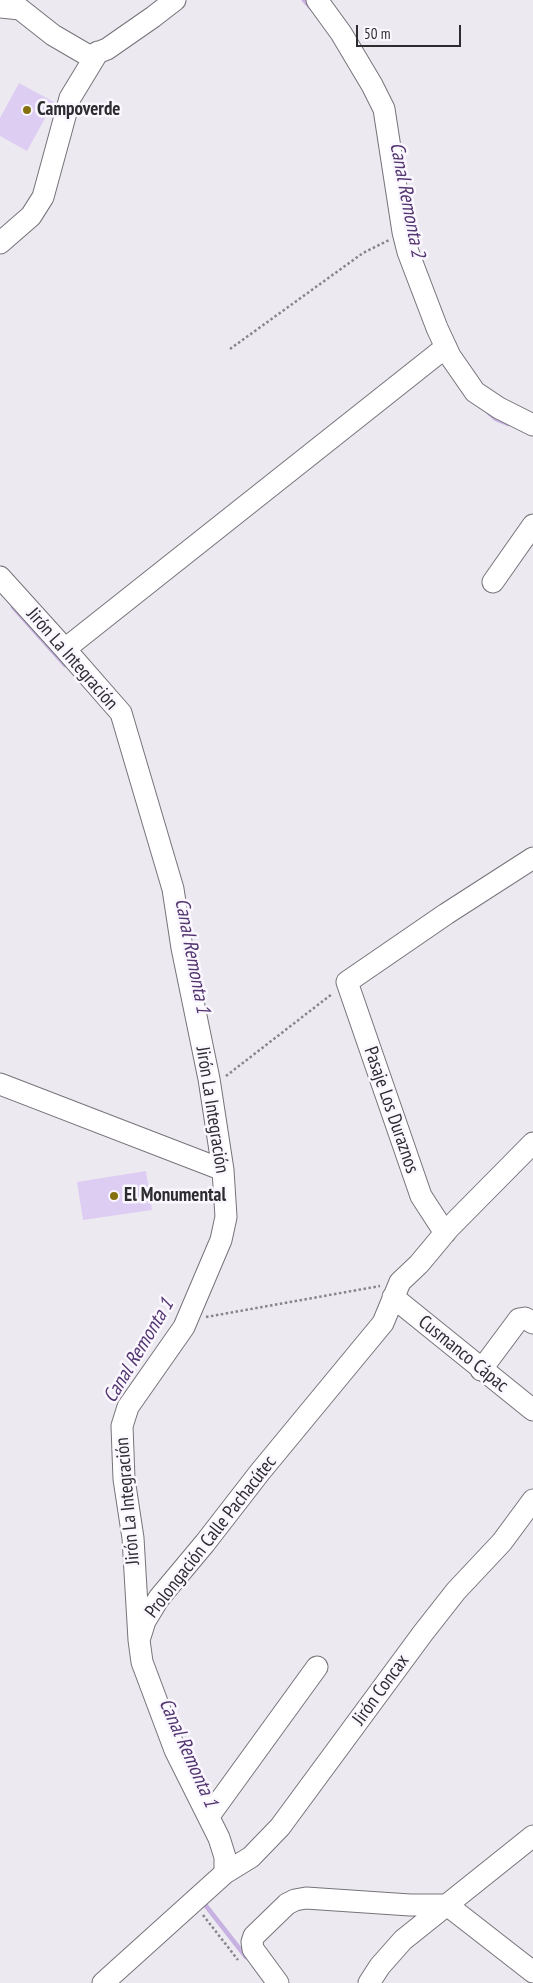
<!DOCTYPE html>
<meta charset="utf-8">
<style>
body{margin:0}
#map{position:relative;width:533px;height:1983px;overflow:hidden;background:#ede9f1;font-family:"PT Sans Narrow",sans-serif}
canvas{display:block}
.scale{position:absolute;left:356px;top:25px;width:105px;height:22px;box-sizing:border-box;border:2px solid #2d2c2f;border-top:0;padding-left:6px;font-size:15px;line-height:18px;white-space:nowrap;color:#2d2c2f;-webkit-text-stroke:4px #faf7ff;paint-order:stroke}
</style>
<div id="map">
<canvas width="533" height="1983"></canvas>
<div class="scale">50 m</div>
</div>
<script>
const c = document.querySelector('canvas').getContext('2d');
c.lineJoin = 'round';
function paint(path, color) { c.fillStyle = color; c.fill(path, 'evenodd'); }
const toPath = rows => new Path2D(rows.map(r => 'M' + r).join(''));
function trace(path, color, width, dash) { c.strokeStyle = color; c.lineWidth = width; c.lineCap = dash ? 'butt' : 'round'; c.setLineDash(dash || []); c.stroke(path); }
function write(font, color, halo, rows, align = 'center') {
  c.font = font + ' "PT Sans Narrow",sans-serif'; c.lineWidth = 5; c.setLineDash([]); c.textBaseline = 'middle'; c.strokeStyle = halo; c.fillStyle = color; for (const [text, x, y, turn = 0] of rows) {
    c.save(); c.translate(x, y); c.rotate((+turn || 0) * Math.PI / 180); c.textAlign = isNaN(turn) ? turn : align; if (halo) c.strokeText(text, 0, 0); c.fillText(text, 0, 0); c.restore();
  }
}
paint(toPath([
 [19,83,54,102,27,151,0,136,0,118],
 [146,1171,152,1210,83,1220,77,1182]
]), '#decdf3');
trace(toPath([
 [304,0,311,8],
 [489,413,496,419,508,424],
 [13,607,65,665],
 [203,1902,246,1957]
]), '#c7b1e1', 4.5);
const minor = toPath([
 [317,0,341,33,372,85,384,109,403,232,408,252,437,328,450,356,475,392,499,408,533,425],
 [0,7,20,9,53,35,89,56,107,49,153,17,175,0],
 [0,243,31,216,43,197,70,98,98,52],
 [0,577,65,649,121,713,173,889,182,948,209,1079,223,1170,226,1217,221,1240,184,1327,128,1407,122,1426,124,1479,133,1538,139,1640],
 [493,582,533,525],
 [65,649,446,347],
 [0,1084,223,1170],
 [445,1233,421,1196,347,982,446,914,533,858],
 [393,1297,533,1410],
 [481,1370,519,1319,525,1318,533,1323],
 [209,1816,317,1667],
 [225,1873,251,1857,280,1827,423,1633,456,1591,502,1542,533,1500],
 [103,1983,225,1873,225,1857,219,1838,175,1750,142,1662,139,1640,145,1621,159,1598,205,1543,260,1472,383,1323,400,1282,419,1264,449,1228,533,1143],
 [278,1983,253,1949,252,1942,254,1936,287,1904,295,1900,306,1898,410,1905,447,1905,533,1972],
 [369,1983,380,1966,403,1940,533,1836]
]);
trace(minor, '#76737a', 23);
trace(toPath([
 [230,349,363,253,389,240],
 [226,1076,332,994],
 [206,1317,380,1286],
 [203,1915,238,1960]
]), '#87858a', 2.5, [2.5, 2.5]);
trace(minor, '#fff', 21);
for (const [x, y, r, color] of [
 [27,110,5,"#857010"],
 [114,1196,5,"#857010"]
]) { const dot = new Path2D(); dot.arc(x, y, r, 0, 2 * Math.PI); c.fillStyle = color; c.fill(dot); trace(dot, '#faf7ff', 2); }
write('bold 19px', '#2d2c2f', '#faf7ff', [
 ["Campoverde",37,110],
 ["El Monumental",124,1196]
], 'left');
write('19px', '#2d2c2f', '#faf7ff', [
 ["Jirón La Integración",72,659,49],
 ["Jirón La Integración",212,1110,81],
 ["Pasaje Los Duraznos",391,1110,71],
 ["Cusmanco Cápac",463,1354,39],
 ["Jirón La Integración",128,1501,-95],
 ["Prolongación Calle Pachacútec",211,1537,-52],
 ["Jirón Concax",381,1690,-54]
]);
write('italic 20px', '#533570', '#faf7ff', [
 ["Canal Remonta 2",407,200,79],
 ["Canal Remonta 1",192,956,79],
 ["Canal Remonta 1",139,1351,-59],
 ["Canal Remonta 1",188,1753,66]
]);
</script>
